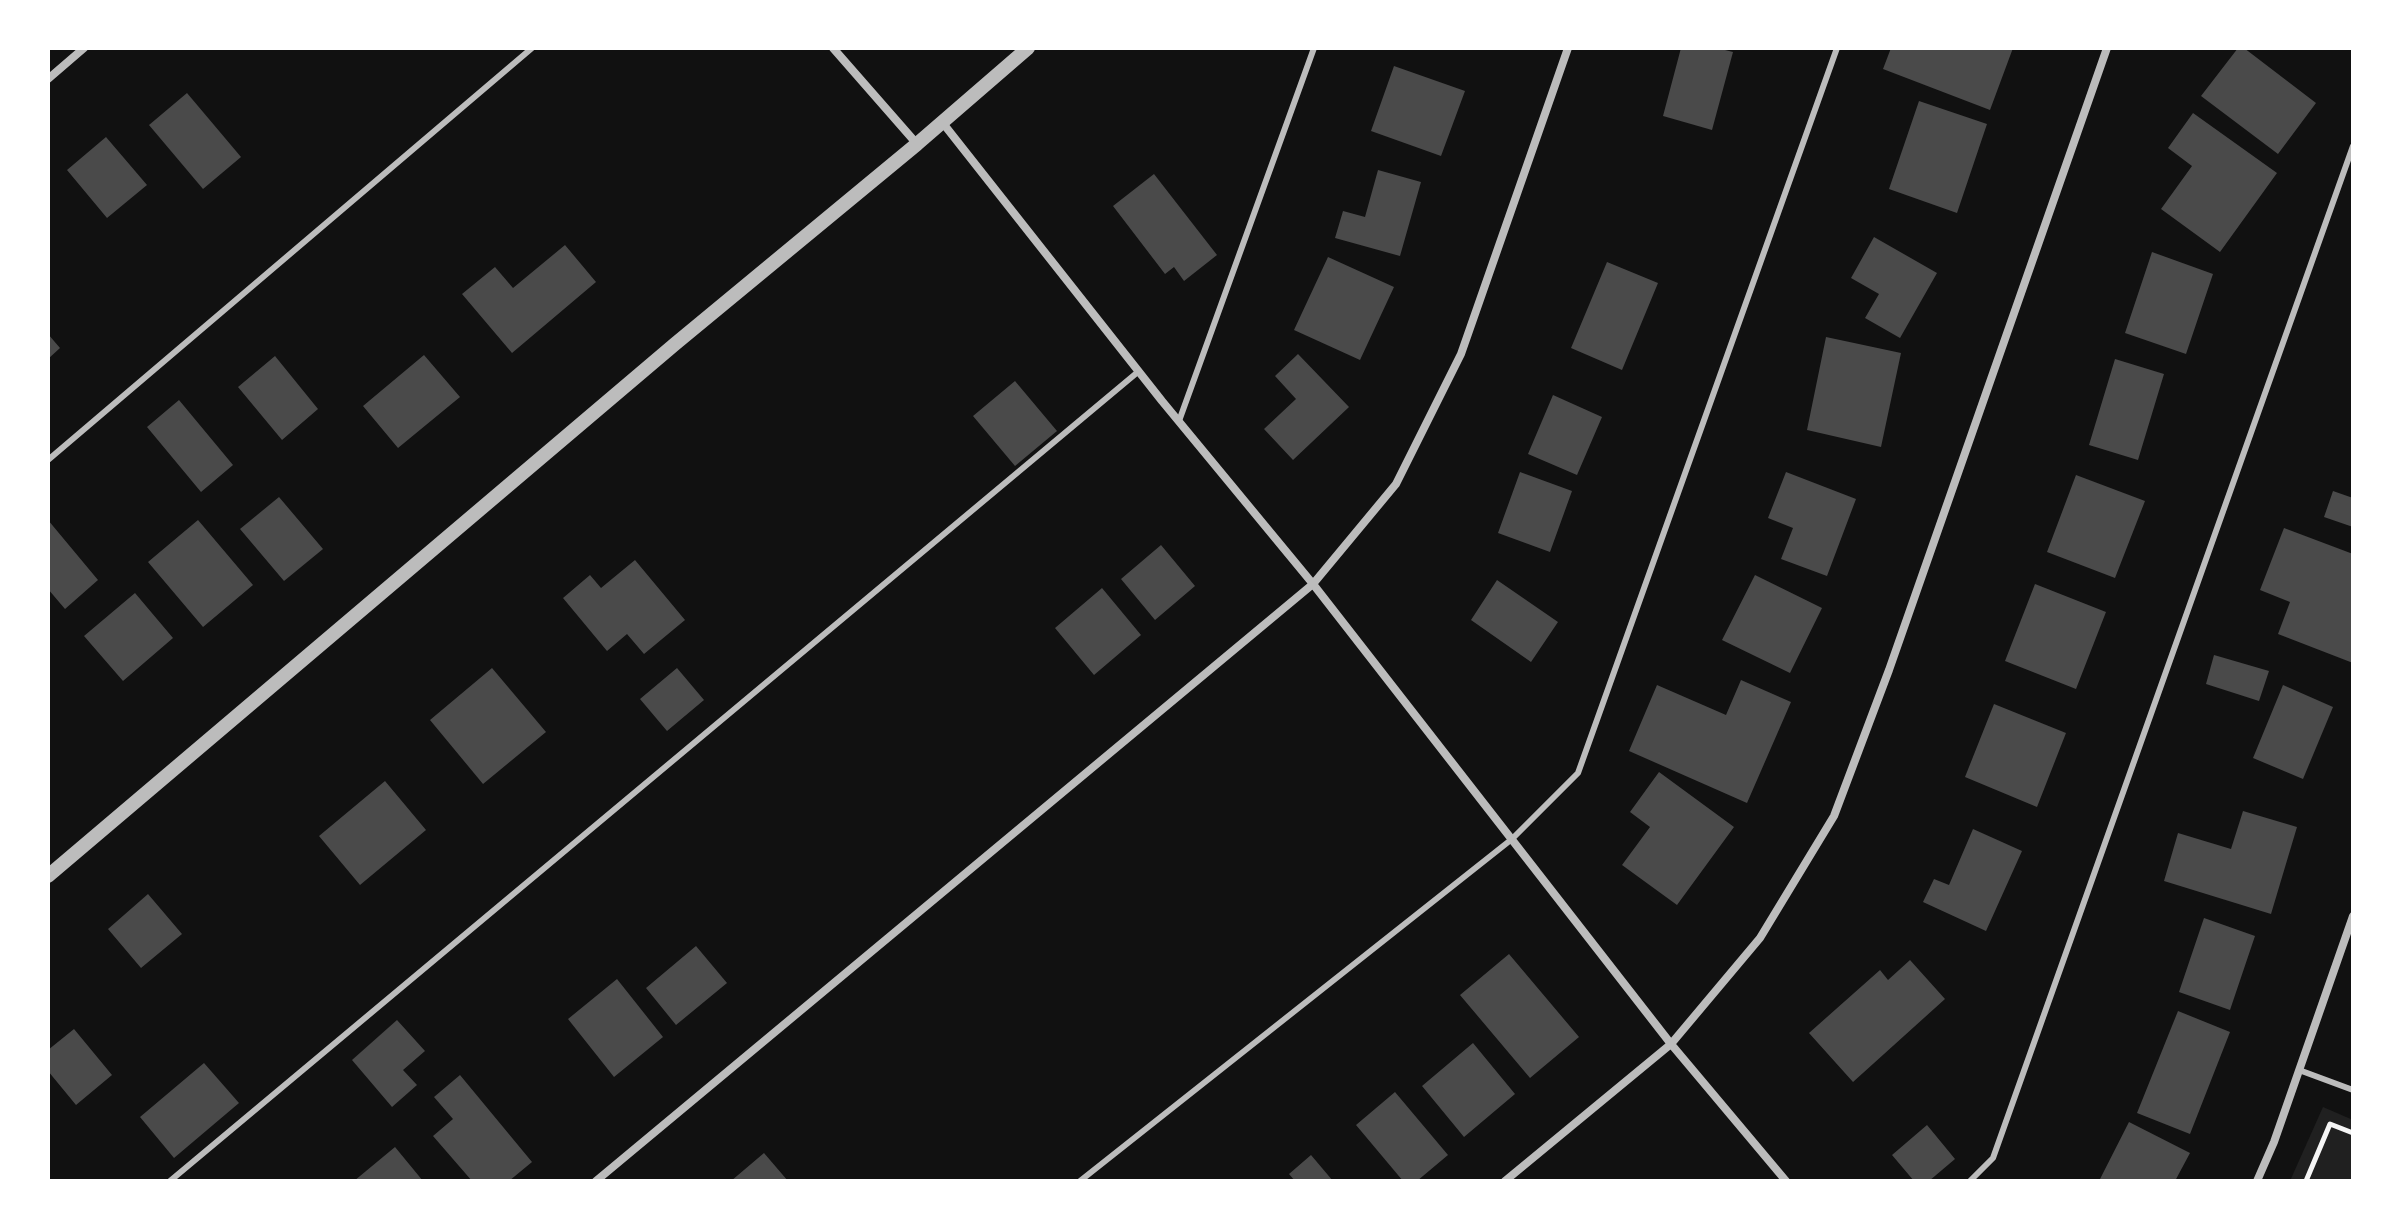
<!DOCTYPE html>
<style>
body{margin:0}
#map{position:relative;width:2401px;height:1229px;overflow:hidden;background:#111;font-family:Figtree,sans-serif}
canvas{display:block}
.frame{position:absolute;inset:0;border:50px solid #fff;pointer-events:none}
</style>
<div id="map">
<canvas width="2401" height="1229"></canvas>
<div class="frame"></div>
</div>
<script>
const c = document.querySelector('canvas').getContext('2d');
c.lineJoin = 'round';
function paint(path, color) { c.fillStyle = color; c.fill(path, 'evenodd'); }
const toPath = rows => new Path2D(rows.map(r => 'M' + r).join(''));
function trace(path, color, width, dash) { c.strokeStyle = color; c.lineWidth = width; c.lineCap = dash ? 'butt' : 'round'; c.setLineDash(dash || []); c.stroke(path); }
paint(toPath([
 [2323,1107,2353,1120,2353,1181,2290,1181]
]), '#202020');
paint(toPath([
 [1681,48,1717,48,1733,52,1712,130,1663,116],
 [1891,48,2013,48,1990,110,1883,69],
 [2238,48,2244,48,2316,103,2278,154,2201,96],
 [1394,66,1465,91,1441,156,1371,131],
 [187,93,241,157,203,189,149,125],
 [1919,101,1987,124,1957,213,1889,189],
 [2193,113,2277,173,2220,252,2161,209,2192,166,2168,148],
 [106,137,147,185,107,218,67,170],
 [1378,170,1421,182,1400,256,1335,238,1343,211,1365,217],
 [1154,174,1217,255,1184,281,1174,267,1165,274,1113,206],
 [1874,237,1937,273,1900,338,1865,318,1879,294,1851,278],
 [565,245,596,282,512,353,462,294,495,267,513,288],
 [2152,252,2213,274,2186,354,2125,333],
 [1328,257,1394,287,1360,360,1294,330],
 [1607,262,1658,283,1622,370,1571,348],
 [48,334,60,348,48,359],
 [1826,337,1901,353,1881,447,1807,430],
 [1298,354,1349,407,1293,460,1264,429,1296,399,1275,376],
 [424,355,460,397,398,448,363,406],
 [275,356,318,409,282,440,238,387],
 [2115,359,2164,374,2138,460,2089,445],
 [1015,381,1057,431,1015,466,973,416],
 [1553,395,1602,417,1577,475,1528,454],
 [179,400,233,465,201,492,147,427],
 [1520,472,1572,491,1550,552,1498,533],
 [1786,472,1856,499,1827,576,1781,559,1793,528,1768,518],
 [2076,475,2145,501,2115,578,2047,552],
 [2333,491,2353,498,2353,527,2324,517],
 [279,497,323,549,284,581,240,529],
 [48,520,98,580,65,609,48,589],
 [198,520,253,585,203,627,148,562],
 [2284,528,2353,554,2353,663,2278,634,2290,602,2260,590],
 [1161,545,1195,586,1155,620,1121,579],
 [635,560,685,620,644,654,627,634,607,651,563,598,590,575,601,588],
 [1755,575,1822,608,1790,673,1722,640],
 [1497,580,1558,622,1531,662,1471,620],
 [2035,584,2106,612,2076,689,2005,661],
 [1102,588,1141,635,1094,675,1055,628],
 [135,593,173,638,123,681,84,636],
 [2214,655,2269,671,2259,701,2206,684],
 [492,668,546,732,483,784,430,720],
 [677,668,704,700,667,731,640,699],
 [1741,680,1791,702,1747,803,1629,751,1657,685,1726,715],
 [2283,685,2333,707,2303,779,2253,758],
 [1994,704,2066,733,2037,807,1965,777],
 [1659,772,1734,827,1677,905,1622,865,1650,827,1630,812],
 [385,781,426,830,360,885,319,836],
 [2243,811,2297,827,2271,914,2164,881,2178,833,2231,849],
 [1973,829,2022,851,1986,931,1923,902,1934,879,1949,885],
 [148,894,182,934,141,968,108,929],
 [2204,918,2255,936,2230,1010,2179,992],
 [696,946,727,983,676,1025,646,988],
 [1509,954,1579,1037,1530,1078,1460,995],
 [1910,960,1945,999,1853,1082,1809,1033,1880,970,1888,980],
 [617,979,663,1037,614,1077,568,1019],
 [2178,1011,2230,1032,2190,1134,2137,1113],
 [397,1020,425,1051,403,1070,417,1085,392,1107,352,1060],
 [74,1029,112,1075,76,1105,48,1071,48,1050],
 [1473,1043,1515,1094,1464,1137,1422,1086],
 [204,1063,239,1103,174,1158,140,1117],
 [460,1075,532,1162,509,1181,472,1181,433,1136,453,1119,434,1097],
 [1395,1092,1448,1155,1417,1181,1403,1181,1356,1125],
 [2129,1122,2190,1153,2175,1181,2099,1181],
 [1927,1125,1955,1159,1929,1181,1914,1181,1892,1155],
 [395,1147,423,1181,354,1181],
 [764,1153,788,1181,731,1181],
 [1311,1155,1333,1181,1295,1181,1289,1174]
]), '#4a4a4a');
trace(toPath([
 [2306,1181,2330,1124,2353,1133]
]), '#f5f5f5', 5);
trace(toPath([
 [1179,421,1314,48],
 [48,460,532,48],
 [2299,1070,2353,1090],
 [170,1181,1139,371],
 [1080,1181,1512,839,1578,773,1837,48],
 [1970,1181,1993,1158,2353,146]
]), '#bcbcbc', 6);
trace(toPath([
 [833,48,917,144],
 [48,79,84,48],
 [942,122,1162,401,1313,584,1671,1044,1786,1181],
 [596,1181,1313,584,1396,484,1461,354,1568,48],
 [1505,1181,1671,1044,1760,938,1834,816,1889,670,2107,48],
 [2257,1181,2274,1142,2353,916]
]), '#bcbcbc', 8);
trace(toPath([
 [48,876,675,344,917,144,1028,48]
]), '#bcbcbc', 14);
</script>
